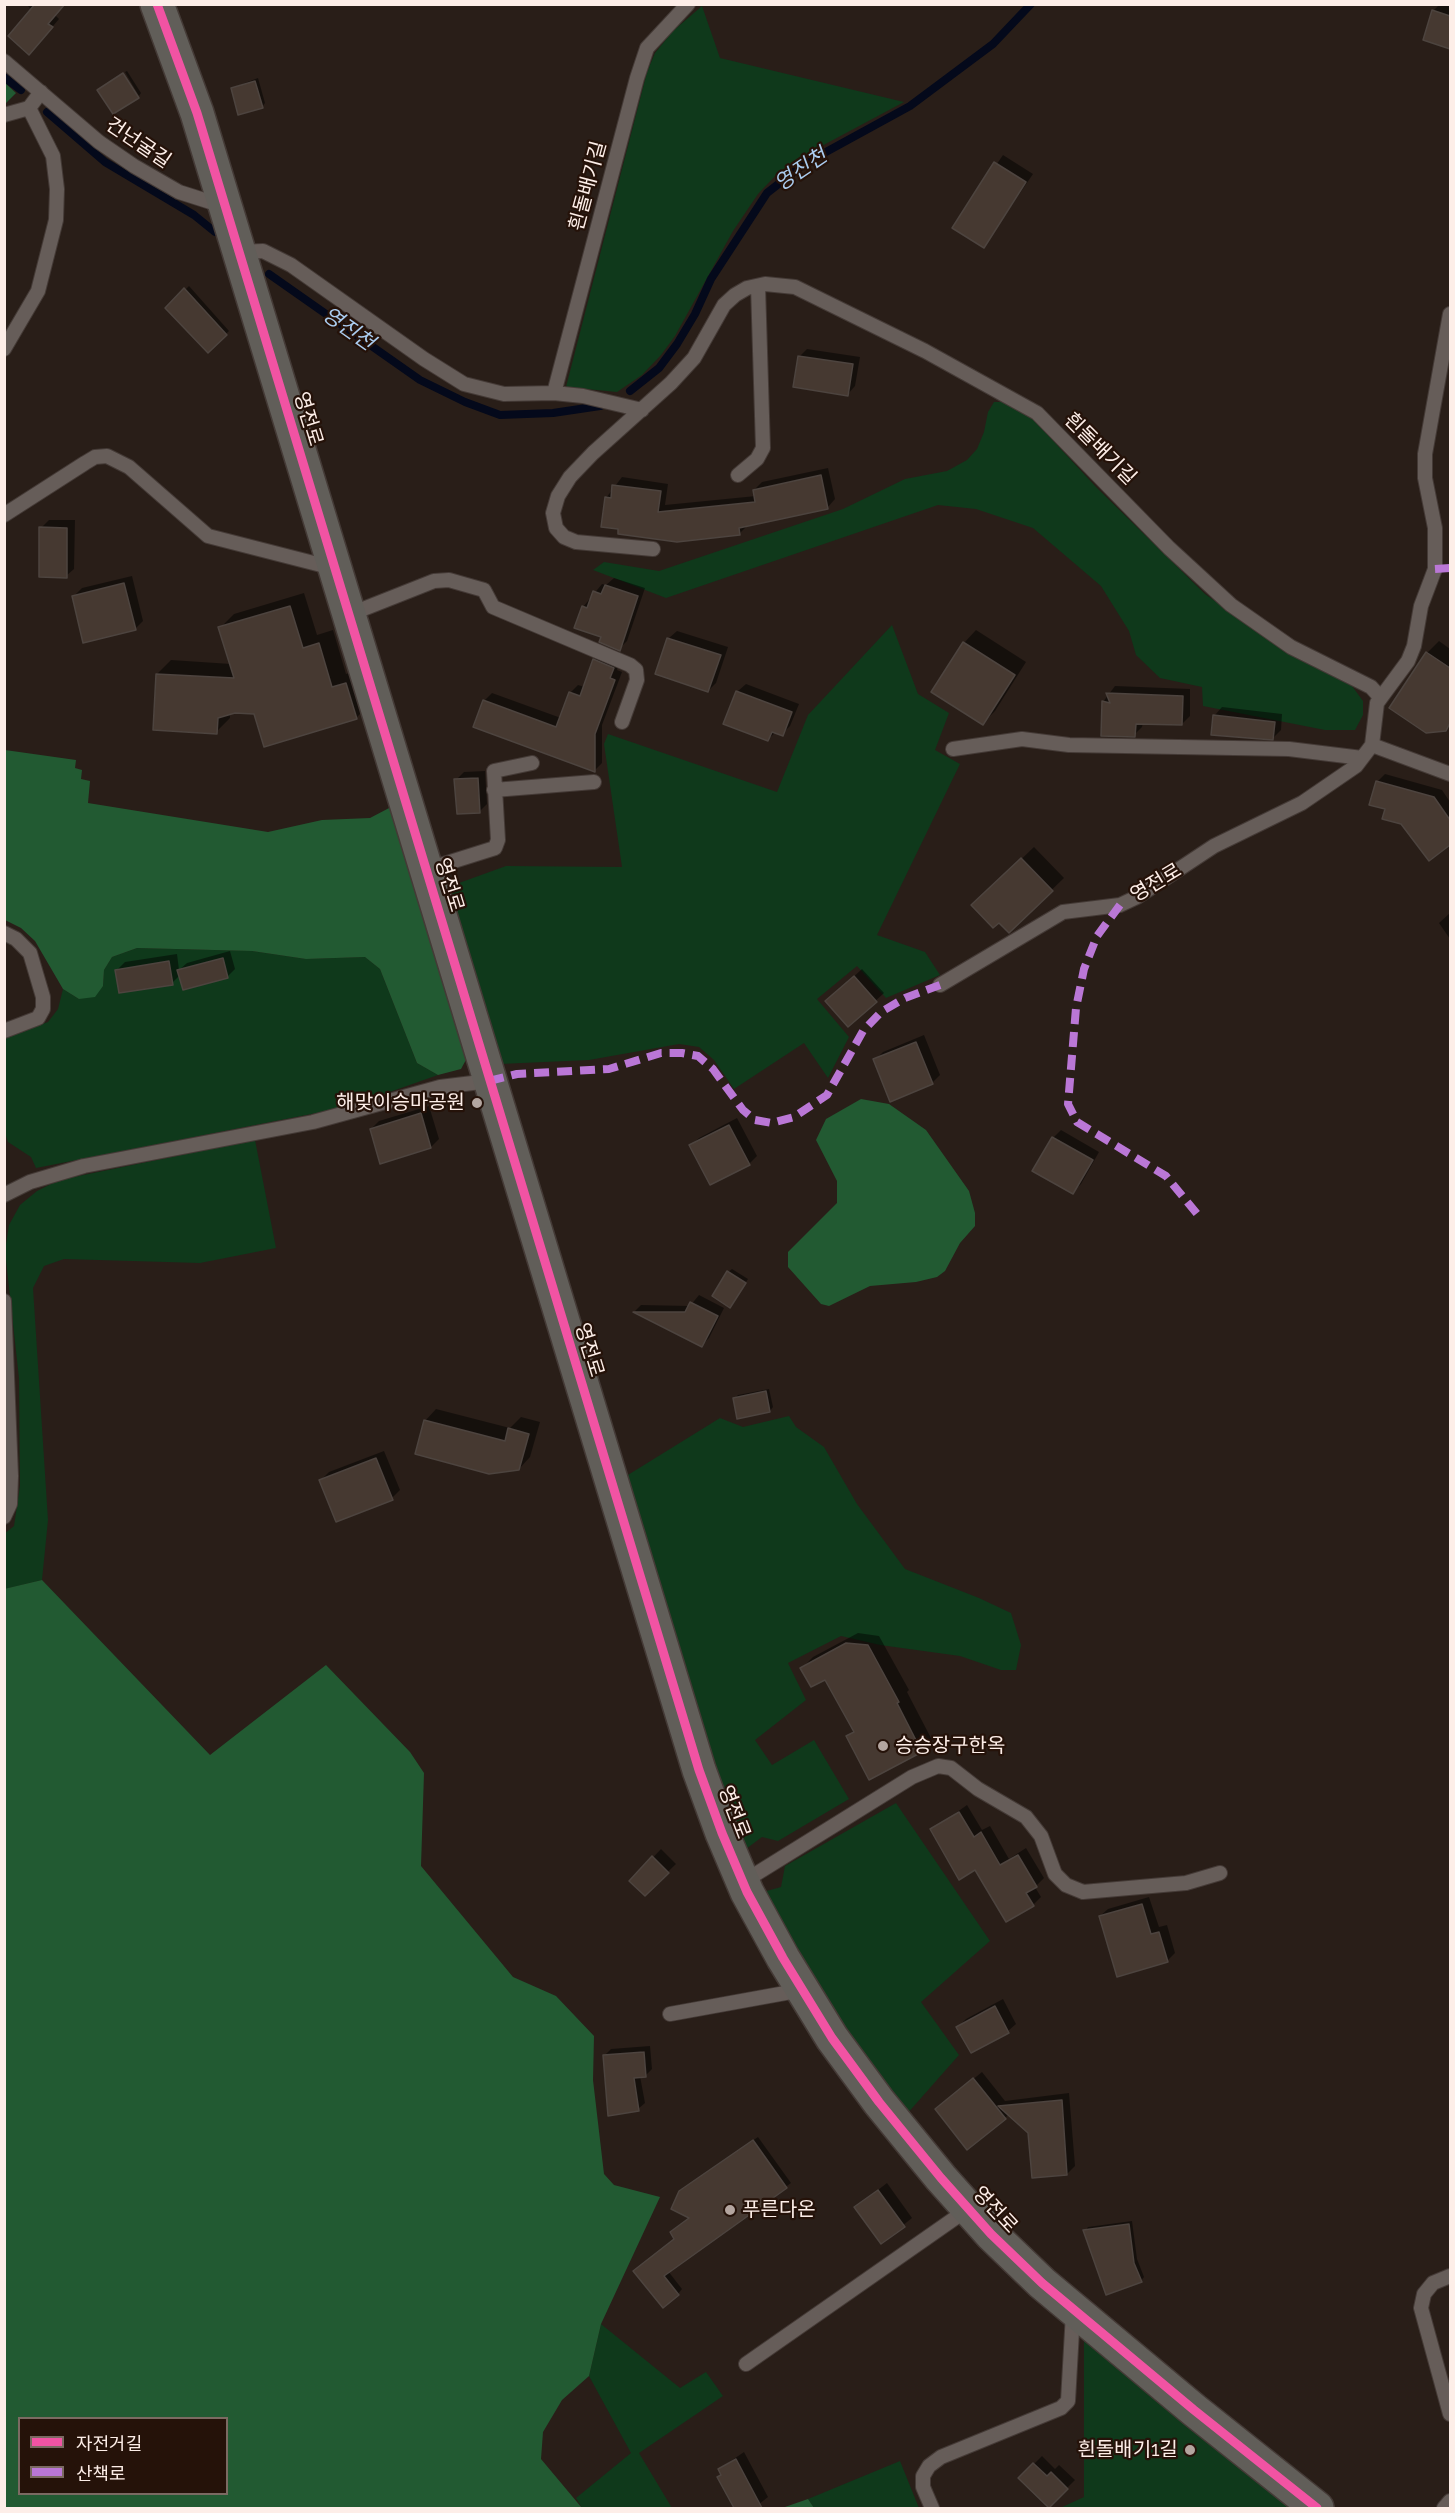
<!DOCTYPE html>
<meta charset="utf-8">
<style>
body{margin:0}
#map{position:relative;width:1455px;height:2513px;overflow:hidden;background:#291e18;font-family:Raleway,"Noto Sans KR",sans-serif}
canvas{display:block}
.frame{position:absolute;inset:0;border:6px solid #fdeee8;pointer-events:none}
.legend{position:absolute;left:18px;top:2417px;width:210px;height:78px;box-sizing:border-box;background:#251209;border:2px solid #7b6a62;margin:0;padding:8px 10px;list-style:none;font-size:18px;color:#fdeee8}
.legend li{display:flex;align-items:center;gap:12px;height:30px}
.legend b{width:30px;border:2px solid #7b6a62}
</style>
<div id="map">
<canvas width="1455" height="2513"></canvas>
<div class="frame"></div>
<ul class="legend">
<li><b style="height:8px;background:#f153a3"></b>자전거길</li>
<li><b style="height:8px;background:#ba77d6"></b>산책로</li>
</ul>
</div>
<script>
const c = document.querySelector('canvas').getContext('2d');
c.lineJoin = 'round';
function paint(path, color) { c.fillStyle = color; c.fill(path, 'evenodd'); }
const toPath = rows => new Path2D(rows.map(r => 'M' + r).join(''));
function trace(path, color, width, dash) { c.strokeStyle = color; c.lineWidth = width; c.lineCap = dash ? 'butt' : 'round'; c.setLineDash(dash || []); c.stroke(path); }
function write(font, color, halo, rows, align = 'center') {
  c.font = font + ' Raleway,"Noto Sans KR",sans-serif'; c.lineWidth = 4.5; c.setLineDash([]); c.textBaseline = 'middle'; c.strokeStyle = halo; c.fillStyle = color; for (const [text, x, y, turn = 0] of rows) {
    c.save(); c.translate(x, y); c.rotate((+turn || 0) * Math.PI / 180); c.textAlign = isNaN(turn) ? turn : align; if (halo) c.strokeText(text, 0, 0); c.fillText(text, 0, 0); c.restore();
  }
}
paint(toPath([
 [702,6,720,58,904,102,803,156,777,174,758,194,733,231,675,336,661,355,642,375,617,392,566,387,647,72,655,53,673,31],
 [994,402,1004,402,1032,418,1096,487,1205,594,1278,646,1352,686,1363,701,1363,715,1355,730,1325,730,1203,706,1202,687,1160,678,1136,655,1129,631,1101,586,1033,528,976,509,938,505,666,598,593,570,604,562,659,571,843,509,905,479,947,471,967,460,977,449,984,432,988,412],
 [892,625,918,694,949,713,935,750,960,764,877,935,925,952,940,975,886,998,857,966,817,999,849,1037,828,1078,804,1043,734,1089,714,1060,699,1047,679,1044,589,1060,500,1064,448,887,506,866,622,867,604,744,608,734,777,792,808,715],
 [137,948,252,951,306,959,365,957,380,969,417,1063,438,1075,347,1107,36,1168,31,1157,8,1142,5,1133,5,1038,48,1022,58,1009,63,989,79,999,103,986,104,970,112,957],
 [255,1140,276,1248,200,1263,64,1259,44,1266,33,1288,48,1520,42,1580,5,1589,4,1534,14,1526,20,1486,19,1378,5,1251,9,1225,20,1205,37,1191,59,1180],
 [789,1416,796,1427,824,1447,857,1504,905,1569,979,1598,1011,1613,1021,1645,1016,1670,1001,1670,960,1656,880,1645,841,1636,788,1663,806,1700,755,1740,772,1765,814,1740,849,1799,778,1841,762,1837,746,1849,715,1771,623,1478,720,1418,743,1427],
 [896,1803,990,1941,921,2002,959,2055,906,2115,846,2031,797,1957,763,1892,781,1887,785,1866],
 [601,2324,680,2388,706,2372,723,2396,639,2453,672,2508,582,2508,576,2498,631,2453,589,2376],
 [1084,2338,1294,2508,1060,2508,1084,2497],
 [900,2461,919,2508,814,2508,808,2499]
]), '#0f391b');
paint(toPath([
 [5,83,16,93,5,104,4,104],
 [5,750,76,760,75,768,82,770,81,779,90,781,88,803,268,832,322,820,370,818,391,807,468,1056,461,1069,438,1075,417,1063,380,969,365,957,306,959,252,951,137,948,112,957,104,970,103,986,95,997,79,999,63,989,35,941,21,928,5,920],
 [861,1099,889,1104,926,1130,969,1191,975,1213,975,1226,960,1243,945,1271,937,1277,916,1282,870,1286,829,1306,821,1304,788,1267,788,1252,837,1203,837,1181,816,1140,826,1119],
 [42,1580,210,1755,326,1665,410,1752,424,1773,421,1866,513,1977,556,1996,594,2036,593,2080,604,2174,614,2185,660,2197,601,2324,589,2376,562,2400,543,2432,541,2459,582,2508,5,2508,4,1589],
 [226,2418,226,2494,20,2494,20,2418],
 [808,2499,814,2508,782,2508]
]), '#225a32');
paint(toPath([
 [26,4,64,4,55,15,59,19,37,45,32,10],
 [1440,4,1450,6,1450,47,1425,39,1433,11],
 [127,71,141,93,139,96,125,72],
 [258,78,265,103,262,107,232,88],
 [1003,155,1033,174,984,246,954,227],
 [189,286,229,331,208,351,167,308],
 [807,349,860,357,855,386,848,394,799,357],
 [828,468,835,499,828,507,747,526,739,534,677,540,606,498,622,477,668,484,665,505,756,496,754,490,762,482],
 [49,520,75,520,74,569,66,576,41,528],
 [132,576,143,621,135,629,74,596,82,588],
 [614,578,645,588,627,641,619,649,603,636,583,607,602,584,606,585],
 [304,593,317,635,333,630,346,674,360,670,370,704,356,718,230,713,230,718,216,732,157,674,171,660,231,664,220,628,234,614],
 [976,630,1026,662,995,711,983,723,964,643],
 [677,631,728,647,716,683,708,691,657,673,669,638],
 [1439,641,1450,649,1450,724,1445,729,1427,653],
 [602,652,621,660,617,670,622,672,602,725,602,763,595,770,484,701,492,693,561,718,570,693,578,685,585,687,594,660],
 [746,684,799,704,790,726,782,734,776,732,767,740,725,723,738,691],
 [1115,686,1190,689,1190,716,1182,724,1143,722,1142,727,1134,735,1103,702],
 [1222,707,1282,714,1281,730,1273,738,1215,715],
 [485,771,487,804,479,812,456,780,464,772],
 [1385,774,1442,790,1450,802,1450,843,1430,859,1402,823,1387,808,1377,782],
 [1034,847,1064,878,1009,931,999,921,985,894],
 [1450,913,1450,939,1439,923],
 [230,951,235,969,227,977,180,975,172,983,117,970,125,962,177,954,179,970,187,963],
 [862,969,884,993,849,1025,835,994],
 [924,1035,940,1075,932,1083,875,1060,883,1052],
 [429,1106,439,1139,431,1147,371,1129,379,1121],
 [737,1118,757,1156,749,1164,691,1145,699,1138],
 [1061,1130,1099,1152,1081,1184,1073,1192,1053,1138],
 [732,1269,748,1279,733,1302,728,1272],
 [699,1295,724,1308,709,1338,702,1345,635,1311,641,1305,690,1306],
 [769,1389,773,1407,770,1411,734,1399,738,1395],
 [436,1409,510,1428,521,1417,540,1422,530,1457,519,1469,425,1421],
 [384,1451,400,1490,392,1498,321,1480,329,1472],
 [858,1633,879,1636,909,1690,907,1692,932,1740,921,1751,848,1737,854,1730,825,1678,802,1668,813,1657],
 [967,1805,982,1830,990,1826,1009,1859,1026,1848,1044,1878,1035,1887,1041,1897,1033,1905,975,1868,932,1830],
 [661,1849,676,1864,645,1894,631,1881],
 [1149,1897,1159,1927,1167,1925,1175,1953,1167,1961,1100,1916,1108,1909],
 [1003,1999,1016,2024,1008,2031,971,2051,958,2027,966,2019],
 [650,2046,652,2069,645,2076,640,2076,645,2103,638,2109,604,2056,611,2049],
 [982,2072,1005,2101,1069,2093,1075,2166,1067,2174,1030,2132,1009,2114,1005,2118,937,2109],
 [758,2137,791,2183,668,2271,682,2289,678,2294,635,2271,676,2238,691,2217,685,2187],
 [887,2183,912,2218,882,2242,856,2207],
 [1132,2221,1137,2259,1144,2277,1141,2281,1085,2231,1088,2227],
 [744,2452,768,2497,754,2508,736,2508,719,2478,722,2475,719,2469],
 [1042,2456,1055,2469,1059,2465,1075,2480,1049,2506,1020,2478]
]), '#0007');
trace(toPath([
 [4,77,21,90],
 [47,112,105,162,194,215,215,232],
 [269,274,420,380,465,402,500,415,553,413,600,406],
 [630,391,659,368,677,344,695,314,711,279,767,193,804,164,910,106,993,44,1031,4]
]), '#04091b', 8);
const building = toPath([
 [35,4,65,4,48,24,53,27,29,55,8,36,35,4],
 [1432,10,1450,16,1450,49,1423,40,1432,10],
 [123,73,139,98,113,114,97,90,123,73],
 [255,81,263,108,238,115,231,88,255,81],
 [994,162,1026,182,984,248,952,228,994,162],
 [184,288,227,335,208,353,165,308,184,288],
 [798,356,853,364,848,396,793,387,798,356],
 [821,475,828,509,739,528,740,535,677,542,618,534,618,529,601,527,605,497,611,498,612,485,661,491,658,512,755,502,753,490,821,475],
 [39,527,67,528,67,578,39,577,39,527],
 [124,583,136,630,83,643,72,596,124,583],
 [605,585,638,596,620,651,599,642,601,637,574,628,582,606,587,608,593,591,601,594,605,585],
 [290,606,303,648,319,643,332,687,346,683,357,719,264,747,254,714,235,713,218,718,217,734,153,730,156,674,234,678,218,627,290,606],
 [667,638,721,655,708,692,655,674,667,638],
 [963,642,1015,675,983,725,931,692,963,642],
 [1426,652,1450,668,1450,723,1446,731,1426,733,1389,708,1426,652],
 [593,659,614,668,610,678,615,680,595,734,595,772,473,727,483,700,556,727,569,692,580,696,593,659],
 [736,691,792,712,783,736,772,732,768,741,723,724,736,691],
 [1106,693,1183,696,1182,725,1136,724,1135,737,1101,736,1102,701,1110,703,1106,693],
 [1213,715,1275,722,1273,740,1211,735,1213,715],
 [478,778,480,813,457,814,454,779,478,778],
 [1376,781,1434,797,1450,820,1450,845,1429,861,1401,824,1382,819,1385,809,1369,805,1376,781],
 [1021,858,1053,891,1009,933,999,923,993,928,971,905,1021,858],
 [223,958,228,978,183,990,177,970,223,958],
 [169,961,173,985,119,993,115,970,169,961],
 [854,976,877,1002,848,1027,825,1001,854,976],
 [916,1042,933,1084,890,1102,873,1059,916,1042],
 [421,1113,431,1148,380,1164,370,1129,421,1113],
 [729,1125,750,1165,710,1185,689,1145,729,1125],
 [1052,1137,1093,1160,1073,1194,1032,1171,1052,1137],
 [727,1271,746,1283,730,1308,712,1296,727,1271],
 [690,1302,718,1316,702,1347,633,1312,685,1312,690,1302],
 [766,1391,770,1412,737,1419,733,1398,766,1391],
 [424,1420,505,1441,508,1428,529,1434,519,1470,489,1474,415,1454,424,1420],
 [376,1458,393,1500,336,1522,319,1480,376,1458],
 [846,1643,868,1645,899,1702,897,1703,922,1752,869,1780,846,1736,854,1732,825,1680,811,1687,800,1668,846,1643],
 [959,1812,974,1837,981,1832,1000,1865,1018,1855,1037,1887,1026,1893,1034,1906,1006,1922,975,1870,959,1880,930,1829,959,1812],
 [652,1856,669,1873,645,1896,629,1881,652,1856],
 [1142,1904,1151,1934,1159,1932,1168,1962,1117,1977,1099,1916,1142,1904],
 [995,2006,1009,2033,971,2053,956,2027,995,2006],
 [644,2052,646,2077,634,2078,639,2111,608,2116,603,2055,644,2052],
 [973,2078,1006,2119,967,2150,935,2109,973,2078],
 [1062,2100,1067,2175,1032,2178,1028,2133,998,2106,1062,2100],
 [753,2140,787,2188,664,2276,679,2295,663,2308,633,2271,674,2239,670,2232,689,2218,671,2209,679,2191,753,2140],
 [878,2190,905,2227,881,2244,854,2207,878,2190],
 [1129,2224,1134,2263,1142,2282,1106,2295,1083,2230,1129,2224],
 [736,2459,762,2508,734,2508,717,2477,721,2475,718,2469,736,2459],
 [1033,2463,1047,2476,1051,2472,1068,2489,1049,2508,1018,2478,1033,2463]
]);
paint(building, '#463931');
trace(building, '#4d443f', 1.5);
const lane = toPath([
 [4,61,99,142,134,166,179,192,223,206],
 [4,115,29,108,41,92],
 [238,252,263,251,291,265,424,359,464,384,504,394,554,393,583,396,642,410],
 [4,349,38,291,56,220,57,189,53,156,29,108],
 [554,393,637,78,647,48,688,4],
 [738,475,757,459,763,448,758,286],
 [4,515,85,463,95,457,107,456,129,467,208,536,333,568],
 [653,549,576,542,564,537,556,528,553,513,558,496,570,477,593,453,671,383,694,358,724,305,735,295,747,288,765,284,795,287,925,351,1037,413,1169,548,1231,605,1291,647,1371,687,1380,697],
 [348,615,434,581,449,580,484,590,493,607,630,665,636,670,637,680,622,722],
 [1372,745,1450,774],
 [953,749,1022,739,1069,745,1289,749,1362,758],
 [494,790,594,782],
 [425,870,495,848,498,840,494,771,532,763],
 [4,933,16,939,30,953,43,997,43,1009,38,1018,4,1031],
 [940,985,1063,912,1120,905,1137,897,1214,846,1302,803,1356,766,1372,745,1377,703,1408,661,1414,646,1421,606,1435,569,1435,528,1425,478,1425,454,1450,314],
 [4,1195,30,1182,84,1166,313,1122,440,1087,489,1081],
 [4,1301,11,1476,10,1504,4,1517],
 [743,1882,912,1777,938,1766,951,1768,978,1789,1026,1817,1041,1836,1055,1874,1066,1885,1083,1892,1186,1883,1220,1873],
 [670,2014,802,1990],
 [1450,2276,1433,2283,1424,2294,1421,2308,1450,2414],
 [746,2364,968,2209],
 [932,2508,923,2487,923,2476,929,2466,941,2457,1061,2408,1068,2401,1073,2313],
 [1444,2508,1450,2501]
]);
const secondary = toPath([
 [157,4,197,113,699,1770,722,1833,747,1892,783,1958,832,2038,879,2102,941,2178,991,2234,1042,2283,1194,2410,1317,2508]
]);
trace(lane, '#443a36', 16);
trace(secondary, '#443a36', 36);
trace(lane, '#665d59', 14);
trace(secondary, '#615e59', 33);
trace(toPath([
 [1435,569,1450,568],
 [1120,905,1097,936,1084,969,1076,1008,1068,1104,1077,1122,1166,1176,1198,1215],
 [489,1081,517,1074,609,1069,661,1053,682,1053,698,1056,713,1069,743,1110,755,1120,772,1123,794,1117,827,1095,863,1031,881,1012,905,998,940,985]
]), '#ba77d6', 8, [15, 8]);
trace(toPath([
 [157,4,197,113,699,1770,722,1833,747,1892,783,1958,832,2038,879,2102,941,2178,991,2234,1042,2283,1194,2410,1317,2508]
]), '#f153a3', 9);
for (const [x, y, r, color] of [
 [477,1103,6,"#b3a59f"],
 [883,1746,6,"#b3a59f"],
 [730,2210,6,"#b3a59f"],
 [1190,2450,6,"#b3a59f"]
]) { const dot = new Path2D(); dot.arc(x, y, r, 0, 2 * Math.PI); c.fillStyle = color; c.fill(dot); trace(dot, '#251209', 2); }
write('20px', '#fdeee8', '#251209', [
 ["건넌굴길",138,143,34],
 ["흰돌배기길",588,186,-75],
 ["영전로",308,419,73],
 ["흰돌배기길",1100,449,45],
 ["영전로",1156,883,-31],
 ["영전로",449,885,73],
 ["영전로",589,1350,73],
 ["영전로",734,1812,69],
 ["영전로",995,2210,47]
]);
write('20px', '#fdeee8', '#251209', [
 ["해맞이승마공원",465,1103],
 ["승승장구한옥",895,1746,"left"],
 ["푸른다온",742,2210,"left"],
 ["흰돌배기1길",1178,2450]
], 'right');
write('italic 21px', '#aaccef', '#251209', [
 ["영진천",801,170,-34],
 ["영진천",348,329,35]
]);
</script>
